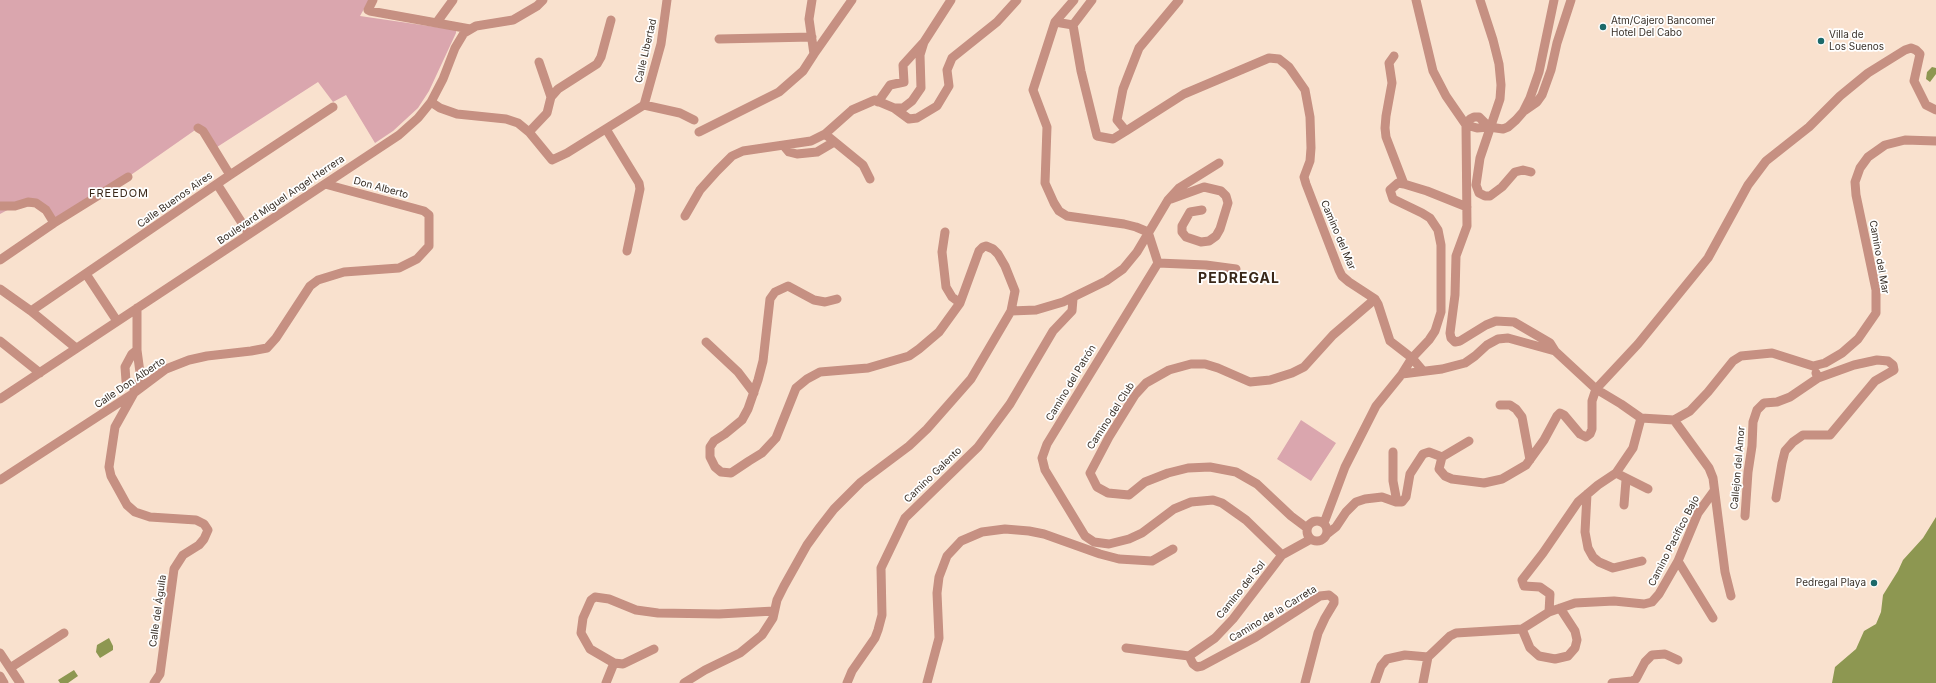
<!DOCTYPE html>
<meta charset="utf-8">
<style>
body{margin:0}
canvas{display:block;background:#f9e1ce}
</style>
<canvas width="1936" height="683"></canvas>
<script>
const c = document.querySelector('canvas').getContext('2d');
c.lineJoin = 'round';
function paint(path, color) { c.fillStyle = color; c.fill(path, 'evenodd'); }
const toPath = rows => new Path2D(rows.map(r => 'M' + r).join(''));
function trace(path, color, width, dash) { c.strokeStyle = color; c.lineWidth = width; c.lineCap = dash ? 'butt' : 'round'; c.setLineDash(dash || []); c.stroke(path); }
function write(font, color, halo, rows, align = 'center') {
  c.font = font + ' Inter,sans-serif'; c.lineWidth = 3.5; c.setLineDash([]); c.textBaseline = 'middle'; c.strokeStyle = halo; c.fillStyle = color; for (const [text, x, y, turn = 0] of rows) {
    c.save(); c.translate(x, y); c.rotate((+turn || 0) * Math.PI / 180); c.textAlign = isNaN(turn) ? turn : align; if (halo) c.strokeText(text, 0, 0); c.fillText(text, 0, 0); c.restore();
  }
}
paint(toPath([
 [0,0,369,0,360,16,456,30,456,33,429,91,418,108,393,131,375,143,346,95,333,102,318,82,214,149,198,128,128,177,54,223,42,207,15,206,0,214],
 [1301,420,1336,443,1311,481,1277,459]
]), '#daa6ae');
paint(toPath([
 [1932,67,1936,68,1936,74,1930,82,1926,79,1927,72],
 [1936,517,1936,683,1832,683,1835,667,1856,649,1864,631,1876,624,1881,612,1883,595,1898,571,1903,560,1923,538],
 [109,638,113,646,113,650,100,658,96,652,97,645],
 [74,670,78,676,68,683,60,683,58,680]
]), '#8d9751');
trace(toPath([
 [373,0,368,10,370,11,470,29],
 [1074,0,1055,22,1033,90,1047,127,1045,183,1054,203,1059,211,1067,216,1124,224,1136,227,1148,232,1158,263,1047,444,1042,458,1045,470,1085,536,1094,542,1109,544,1129,539,1142,533,1174,509,1191,502,1213,500,1222,503,1246,520,1282,555],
 [1416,0,1433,71,1446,96,1466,125,1477,128,1489,127,1503,129,1508,127,1516,120,1523,112,1530,98,1539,72,1554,0],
 [1480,0,1493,40,1499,64,1501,85,1500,99,1480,158,1476,185,1479,193,1485,196,1490,196,1502,187,1515,172,1523,170,1531,172],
 [437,22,453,0],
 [1055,22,1073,25,1092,0],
 [1073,25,1081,71,1097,136,1113,139,1126,131,1117,120,1123,89,1139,48,1179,0],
 [719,39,812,37],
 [814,54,852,0],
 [1394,56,1389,63,1392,83,1386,116,1385,128,1386,137,1404,184],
 [551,97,558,89,597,64,601,57,611,20],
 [431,102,440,108,457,114,506,119,518,123,529,132,552,160,567,153,644,105,680,113,694,120],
 [878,102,890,85,904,82,903,65,923,43],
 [644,105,661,44,667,0],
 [894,108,903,108,912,101,921,88,920,55,924,42,951,0],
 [1524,111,1537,102,1542,95,1551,70,1557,43,1571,0],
 [1489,127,1479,117,1474,117,1470,119,1466,125,1467,226,1456,256,1455,295,1450,333,1451,338,1455,342,1460,341,1486,325,1496,321,1514,322,1550,343,1555,351,1596,389,1621,404,1641,418,1674,420,1690,411,1708,392,1733,361,1741,356,1772,353,1813,366,1825,363,1842,353,1858,339,1876,313,1876,290,1856,195,1855,182,1860,168,1868,157,1885,145,1905,140,1936,141],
 [198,128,203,131,230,175],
 [606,129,639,183,640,189,627,251],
 [1126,131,1184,94,1269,58,1279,59,1289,67,1305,90,1310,117,1311,148,1310,161,1304,177,1306,184,1339,270,1342,276,1349,282,1375,299,1378,304,1390,341,1412,358,1423,371],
 [529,132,547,113,551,97,539,62],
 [699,132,779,92,803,71,814,54,809,19,812,0],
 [825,134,863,165,870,179],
 [784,146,789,152,797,154,817,152,834,142],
 [217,184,249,234],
 [1171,199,1204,187,1221,191,1226,196,1228,203,1220,229,1216,236,1209,241,1201,242,1186,237,1182,232,1182,226,1190,212,1202,210],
 [0,206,15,206,28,202,36,203,46,210,54,223],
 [685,216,700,190,717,171,732,156,743,151,811,141,825,134,852,110,875,100,894,108,909,119,917,118,937,106,949,86,947,70,952,58,997,22,1017,0],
 [945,232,942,252,946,287,952,297,960,303],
 [0,260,54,223,128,177],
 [1158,263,1206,265,1236,269],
 [86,274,117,321],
 [0,289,31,311,76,348],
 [837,299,825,302,814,300,788,286,775,292,770,299,763,361,758,380,748,409,742,420,725,434,714,441,710,447,710,457,715,467,721,472,731,473,749,461,762,453,776,438,796,388,807,379,820,372,868,368,909,356,919,349,939,332,960,303,979,251,983,247,986,246,993,249,998,254,1005,266,1015,291,1011,311,1036,310,1063,302,1106,281,1123,269,1137,252,1168,200,1179,188,1219,163],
 [137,308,137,350,141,380,134,387,134,393,115,427,109,467,111,476,127,505,135,512,150,517,196,520,204,524,208,530,204,539,199,545,183,555,174,569,160,674,154,683],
 [31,311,230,175,333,107],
 [0,341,40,373],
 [706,342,738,372,754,393],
 [1402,374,1442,369,1465,363,1475,356,1487,345,1498,339,1508,338,1555,351],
 [134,387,126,381,125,367,132,354,137,350],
 [0,399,399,135,418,118,431,102,443,79,455,48,464,33,476,26,513,20,537,6,543,0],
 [1500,405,1510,405,1516,409,1522,417,1530,460],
 [1674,420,1709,468,1713,478,1725,572,1731,596],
 [1469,441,1442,457,1439,469,1445,476,1452,479,1484,483,1502,479,1526,465,1544,440,1557,416,1560,413,1564,415,1580,434,1586,437,1590,434,1592,429,1592,401,1596,389,1638,344,1708,258,1748,185,1766,161,1809,127,1840,96,1868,73,1905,50,1911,48,1916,50,1920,54,1914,81,1926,105,1936,110],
 [1393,452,1393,481,1397,502],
 [1616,473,1648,489],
 [0,480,134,393,166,369,189,360,207,356,251,351,267,348,276,338,310,286,318,280,344,272,399,268,417,259,429,246,429,215,424,211,325,184],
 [1587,494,1585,532,1588,548,1593,557,1599,562,1613,568,1642,561],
 [1776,498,1782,463,1785,451,1793,442,1803,435,1830,435,1875,381,1894,370,1893,365,1888,361,1877,360,1854,365,1818,378],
 [1624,505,1626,480],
 [1745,516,1748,472,1752,446,1753,422,1757,410,1764,403,1777,402,1790,397,1818,378,1816,373],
 '1307 531a10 10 0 1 1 20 0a10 10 0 1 1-20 0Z',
 [1324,523,1345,467,1376,406,1402,374,1412,358,1429,340,1435,331,1441,312,1441,245,1438,230,1430,218,1422,213,1393,199,1390,190,1398,183,1404,184,1427,191,1467,207],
 [1307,528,1291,516,1257,484,1236,472,1210,467,1188,468,1168,473,1145,482,1129,495,1108,493,1097,487,1090,473,1109,437,1135,395,1146,383,1169,370,1191,364,1205,364,1218,368,1250,382,1270,380,1292,373,1304,367,1333,335,1375,299],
 [1327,534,1336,527,1346,512,1356,502,1365,499,1382,497,1396,502,1402,502,1406,497,1410,474,1423,454,1429,452,1442,457],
 [1678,561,1713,618],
 [1549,612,1550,594,1540,587,1524,586,1522,580,1543,553,1578,502,1598,485,1616,473,1633,448,1641,418],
 [1522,629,1530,648,1539,656,1555,659,1568,656,1575,648,1577,640,1575,631,1560,608],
 [1126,648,1189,656],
 [654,649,623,664,614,663,590,649,581,633,583,618,591,600,595,597,609,599,636,610,658,613,719,614,774,611],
 [0,653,20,683],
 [1189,656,1193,664,1197,667,1202,666,1256,637,1320,596,1329,595,1334,599,1334,603,1325,618,1318,633,1305,683],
 [1189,656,1215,638,1233,619,1282,555,1311,539],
 [10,668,64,633],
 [0,676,4,683],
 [606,683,614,663],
 [684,683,705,670,740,653,762,635,773,618,777,600,784,586,807,545,820,527,834,509,861,482,909,446,927,429,971,379,1011,311],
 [847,683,852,671,875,638,878,630,882,615,881,568,905,518,978,447,1010,404,1053,331,1072,311,1073,299],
 [927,683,939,638,937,593,939,577,947,556,961,541,982,532,1005,529,1029,531,1044,534,1100,554,1119,559,1152,561,1173,549],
 [1375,683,1381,666,1387,659,1405,655,1428,657],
 [1423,683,1428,657,1450,636,1456,633,1522,629,1549,612,1575,603,1614,601,1644,604,1652,602,1659,594,1678,561,1698,513,1714,491],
 [1612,683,1632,681,1636,679,1645,662,1652,655,1665,654,1678,660]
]), '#c69082', 9);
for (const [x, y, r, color] of [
 [1603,27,4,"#1c696a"],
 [1821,41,4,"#1c696a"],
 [1874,583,4,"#1c696a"]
]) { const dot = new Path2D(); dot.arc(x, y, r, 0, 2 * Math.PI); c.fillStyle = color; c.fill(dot); trace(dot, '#fff', 1.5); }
write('10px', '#393028', '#fff', [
 ["Atm/Cajero Bancomer",1611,21],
 ["Hotel Del Cabo",1611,33],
 ["Villa de",1829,35],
 ["Los Suenos",1829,47],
 ["Pedregal Playa",1866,583,"right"]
], 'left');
write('10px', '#393028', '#fff', [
 ["Calle Libertad",646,51,-77],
 ["Don Alberto",381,188,15],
 ["Calle Buenos Aires",175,200,-35],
 ["Boulevard Miguel Angel Herrera",281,200,-34],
 ["Camino del Mar",1338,235,67],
 ["Camino del Mar",1879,257,80],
 ["Calle Don Alberto",130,383,-34],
 ["Camino del Patrón",1071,383,-59],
 ["Camino del Club",1111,416,-57],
 ["Callejon del Amor",1738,468,-85],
 ["Camino Galento",933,475,-44],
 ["Camino Pacifico Bajo",1674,541,-63],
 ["Camino del Sol",1241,590,-51],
 ["Calle del Águila",158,611,-82],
 ["Camino de la Carreta",1273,614,-31]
]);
c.letterSpacing = '1px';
write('11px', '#3a2819', '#fff', [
 ["FREEDOM",119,194]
]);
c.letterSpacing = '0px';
c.letterSpacing = '1px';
write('bold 14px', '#3a2819', '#fff', [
 ["PEDREGAL",1239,279]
]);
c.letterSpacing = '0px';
</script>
